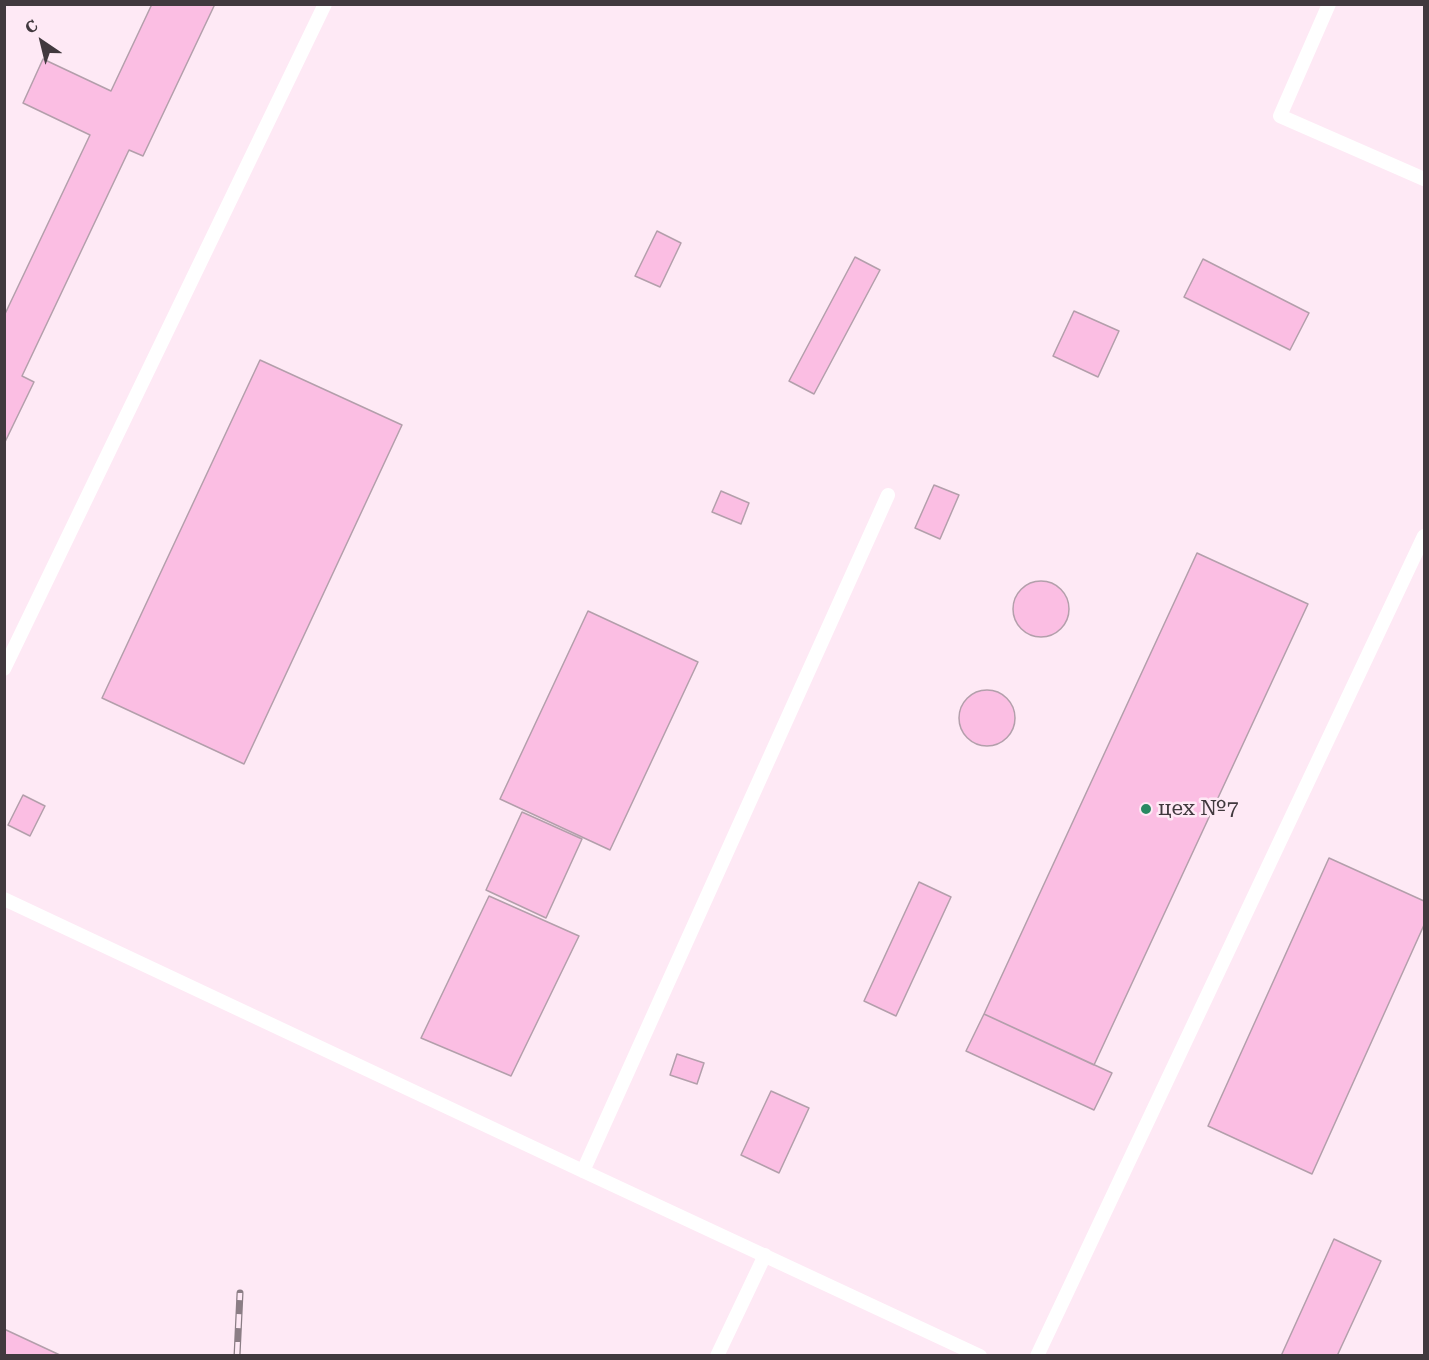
<!DOCTYPE html>
<meta charset="utf-8">
<style>
body{margin:0}
#map{position:relative;width:1429px;height:1360px;overflow:hidden;background:#fee9f5;font-family:"Roboto Serif",serif}
canvas{display:block}
.frame{position:absolute;inset:0;border:6px solid #41393e;pointer-events:none}
.north{position:absolute;left:12px;top:12px;width:60px;height:60px;-webkit-text-stroke:4px #fee9f5;paint-order:stroke;rotate:325deg;font-size:16px;font-weight:700;line-height:24px;text-align:center;color:#41393e}
.north::after{content:'';display:block;margin:auto;width:21px;height:27px;background:#41393e;clip-path:polygon(50% 0,100% 100%,50% 72%,0 100%)}
</style>
<div id="map">
<canvas width="1429" height="1360"></canvas>
<div class="frame"></div>
<div class="north">С</div>
</div>
<script>
const c = document.querySelector('canvas').getContext('2d');
c.lineJoin = 'round';
function paint(path, color) { c.fillStyle = color; c.fill(path, 'evenodd'); }
const toPath = rows => new Path2D(rows.map(r => 'M' + r).join(''));
function trace(path, color, width, dash) { c.strokeStyle = color; c.lineWidth = width; c.lineCap = dash ? 'butt' : 'round'; c.setLineDash(dash || []); c.stroke(path); }
function write(font, color, halo, rows, align = 'center') {
  c.font = font + ' "Roboto Serif",serif'; c.lineWidth = 5; c.setLineDash([]); c.textBaseline = 'middle'; c.strokeStyle = halo; c.fillStyle = color; for (const [text, x, y, turn = 0] of rows) {
    c.save(); c.translate(x, y); c.rotate((+turn || 0) * Math.PI / 180); c.textAlign = isNaN(turn) ? turn : align; if (halo) c.strokeText(text, 0, 0); c.fillText(text, 0, 0); c.restore();
  }
}
const building = toPath([
 [152,4,215,4,143,156,129,150,22,376,34,382,4,444,4,316,90,135,23,103,43,59,111,91,152,4],
 [657,231,681,243,660,287,635,276,657,231],
 [855,257,880,270,814,394,789,381,855,257],
 [1203,259,1309,313,1290,350,1184,297,1203,259],
 [1074,311,1119,331,1098,377,1053,356,1074,311],
 [260,360,402,425,244,764,102,698,260,360],
 [934,485,959,495,940,539,915,528,934,485],
 [721,491,749,503,741,524,712,512,721,491],
 [1197,553,1308,604,1094,1065,984,1014,1197,553],
 '1013 609a28 28 0 1 1 56 0a28 28 0 1 1-56 0Z',
 [588,611,698,662,610,850,500,799,588,611],
 '959 718a28 28 0 1 1 56 0a28 28 0 1 1-56 0Z',
 [23,795,45,806,30,836,8,825,23,795],
 [522,812,582,839,546,918,486,890,522,812],
 [1329,858,1424,901,1424,925,1312,1174,1208,1126,1329,858],
 [919,882,951,897,896,1016,864,1001,919,882],
 [489,896,579,936,511,1076,421,1038,489,896],
 [984,1014,1112,1073,1094,1110,966,1051,984,1014],
 [677,1054,704,1063,697,1084,670,1075,677,1054],
 [771,1091,809,1108,779,1173,741,1155,771,1091],
 [1334,1239,1381,1261,1337,1356,1281,1356,1334,1239],
 [4,1329,62,1356,4,1356,4,1329]
]);
paint(building, '#fbbee3');
trace(building, '#b39fab', 1.5);
trace(toPath([
 [1329,4,1280,116,1424,179],
 [4,669,325,4],
 [4,899,583,1171,980,1356],
 [583,1171,888,495],
 [717,1356,765,1255],
 [1037,1356,1424,536]
]), '#fff', 14);
const rail = toPath([
 [237,1356,240,1293]
]);
trace(rail, '#8b7d85', 7);
trace(rail, '#fee9f5', 4.5, [14]);
for (const [x, y, r, color] of [
 [1146,809,6,"#298962"]
]) { const dot = new Path2D(); dot.arc(x, y, r, 0, 2 * Math.PI); c.fillStyle = color; c.fill(dot); trace(dot, '#fee9f5', 2); }
write('21px', '#41393e', '#fee9f5', [
 ["цех №7",1158,809]
], 'left');
</script>
